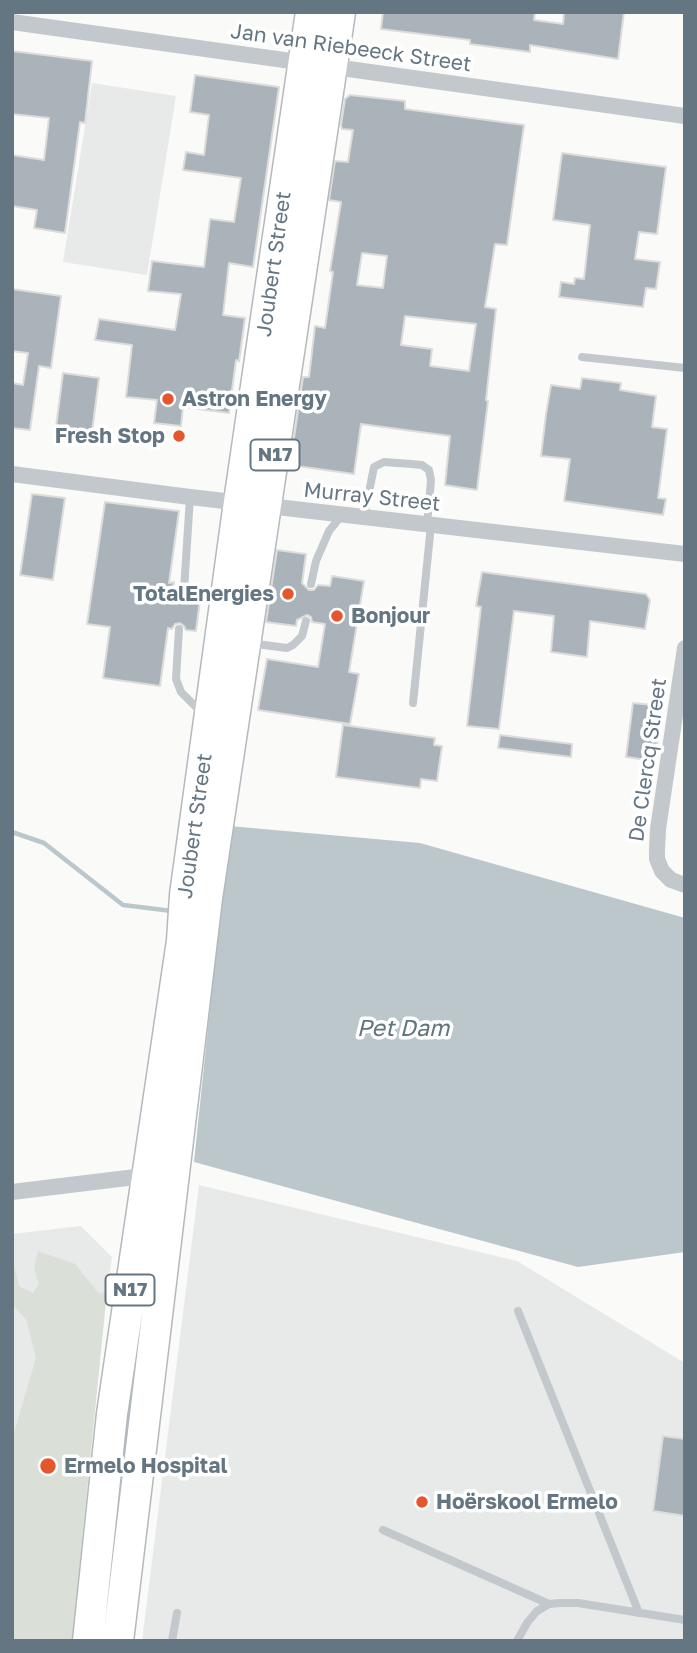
<!DOCTYPE html>
<meta charset="utf-8">
<style>
body{margin:0}
#map{position:relative;width:697px;height:1653px;overflow:hidden;background:#fafaf8;font-family:"Golos Text",sans-serif}
canvas{display:block}
.frame{position:absolute;inset:0;border:14px solid #657683;pointer-events:none}
</style>
<div id="map">
<canvas width="697" height="1653"></canvas>
<div class="frame"></div>
</div>
<script>
const c = document.querySelector('canvas').getContext('2d');
c.lineJoin = 'round';
function paint(path, color) { c.fillStyle = color; c.fill(path, 'evenodd'); }
const toPath = rows => new Path2D(rows.map(r => 'M' + r).join(''));
function trace(path, color, width, dash) { c.strokeStyle = color; c.lineWidth = width; c.lineCap = dash ? 'butt' : 'round'; c.setLineDash(dash || []); c.stroke(path); }
function write(font, color, halo, rows, align = 'center') {
  c.font = font + ' "Golos Text",sans-serif'; c.lineWidth = 7; c.setLineDash([]); c.textBaseline = 'middle'; c.strokeStyle = halo; c.fillStyle = color; for (const [text, x, y, turn = 0] of rows) {
    c.save(); c.translate(x, y); c.rotate((+turn || 0) * Math.PI / 180); c.textAlign = isNaN(turn) ? turn : align; if (halo) c.strokeText(text, 0, 0); c.fillText(text, 0, 0); c.restore();
  }
}
paint(toPath([
 [92,83,176,96,147,275,63,262],
 [199,1185,517,1261,685,1363,685,1641,142,1641],
 [81,1226,112,1257,60,1641,12,1641,12,1234]
]), '#e8e9e9');
paint(toPath([
 [38,1251,75,1264,99,1294,107,1291,72,1641,12,1641,12,1440,36,1358,26,1319,12,1304,12,1257,19,1286,33,1293,39,1284,34,1268]
]), '#dadfd7');
paint(toPath([
 [229,826,420,843,685,918,685,1252,578,1267,194,1162]
]), '#bbc7cb');
trace(toPath([
 [12,832,44,843,123,905,172,911]
]), '#bbc7cb', 4.5);
const building = toPath([
 [383,12,535,12,534,20,563,24,564,12,624,12,618,59,530,45,530,52,470,44,470,40,381,29,383,12],
 [12,51,92,61,85,123,80,122,65,233,34,228,37,210,12,206,12,155,44,160,49,118,12,114,12,51],
 [195,75,279,87,253,267,229,263,223,315,245,318,239,361,236,360,229,413,183,407,181,426,154,423,157,400,126,397,132,345,95,340,99,319,175,330,181,294,148,291,152,261,204,267,210,219,234,222,241,178,183,170,186,152,204,155,209,115,190,112,195,75],
 [350,95,405,101,405,109,524,125,507,245,495,244,485,307,496,309,486,400,488,401,477,490,445,485,450,436,361,424,354,474,290,465,303,377,309,377,315,326,325,328,333,272,330,271,341,202,329,200,335,161,348,162,353,130,342,129,341,125,345,99,350,95],
 [362,253,387,256,383,288,357,285,362,253],
 [405,316,476,324,469,371,430,366,432,349,401,345,405,316],
 [562,153,666,167,657,234,639,232,635,259,660,262,656,289,646,288,643,307,559,297,561,282,574,284,575,278,584,279,590,225,553,220,562,153],
 [12,289,61,296,51,368,39,366,30,430,12,428,12,383,23,385,28,353,12,351,12,289],
 [63,373,99,378,92,432,56,427,63,373],
 [582,378,621,383,620,390,656,396,652,427,667,429,658,498,666,499,663,515,564,501,570,459,541,456,546,414,551,385,580,389,582,378],
 [32,494,65,498,53,580,20,575,32,494],
 [105,502,179,511,169,583,174,582,173,588,177,589,178,593,183,596,187,596,190,591,201,592,196,631,186,630,184,626,180,623,175,624,172,629,168,628,160,686,103,678,110,627,87,624,105,502],
 [277,550,306,554,302,583,309,590,314,590,318,585,330,586,332,576,364,581,349,672,359,674,350,724,258,710,267,659,318,667,325,624,312,622,311,617,307,615,297,620,296,626,266,622,277,550],
 [482,572,646,594,650,600,645,629,590,621,587,657,551,652,554,616,514,611,499,729,467,726,481,607,476,606,482,572],
 [633,703,662,706,655,761,626,757,633,703],
 [343,725,435,738,434,745,442,746,437,781,421,779,420,788,336,777,343,725],
 [500,735,572,744,571,757,498,748,500,735],
 [663,1436,685,1439,685,1516,653,1511,663,1436]
]);
paint(building, '#aab3b9');
trace(building, '#dcdcda', 2);
const highway = toPath([
 [88,1641,112,1414,182,941,185,895,239,502,311,12],
 [118,1641,207,898,340,12]
]);
trace(highway, '#b4b9bd', 33);
trace(toPath([
 [582,357,685,368],
 [364,517,374,467,384,462,411,464,422,465,429,470,431,480,427,524],
 [311,584,316,561,329,531,342,515],
 [184,590,190,497],
 [179,629,176,679,181,692,203,714],
 [249,643,287,648,293,645,302,636,306,621],
 [413,703,431,525],
 [518,1311,639,1613],
 [383,1530,549,1604],
 [172,1641,177,1613],
 [517,1641,527,1623,537,1611,549,1604,560,1603,578,1603,685,1620]
]), '#c3c8cc', 8);
trace(toPath([
 [12,22,685,116],
 [12,474,190,497,685,554],
 [685,648,658,829,657,850,657,859,662,871,671,880,685,885],
 [12,1192,152,1175]
]), '#c3c8cc', 16);
trace(highway, '#fff', 30);
for (const [x, y, r, color] of [
 [168,399,7,"#e4572e"],
 [179,436,7,"#e4572e"],
 [288,594,7,"#e4572e"],
 [337,616,7,"#e4572e"],
 [48,1466,9,"#e4572e"],
 [422,1502,7,"#e4572e"]
]) { const dot = new Path2D(); dot.arc(x, y, r, 0, 2 * Math.PI); c.fillStyle = color; c.fill(dot); trace(dot, '#fff', 2.5); }
for (const [x, y, w] of [
 [275,455,49],
 [130,1290,49]
]) { const box = new Path2D(); box.roundRect(x - w / 2, y - 15.5, w, 31, 5); c.fillStyle = '#fff'; c.fill(box); trace(box, '#657683', 2); }
write('bold 19px', '#657683', null, [
 ["N17",275,455],
 ["N17",130,1290]
]);
write('21px', '#657683', '#fff', [
 ["Jan van Riebeeck Street",351,48,8],
 ["Joubert Street",274,264,-82],
 ["Murray Street",372,497,6],
 ["De Clercq Street",648,760,-82],
 ["Joubert Street",195,826,-82]
]);
write('bold 21px', '#657683', '#fff', [
 ["Astron Energy",182,399],
 ["Fresh Stop",165,436,"right"],
 ["TotalEnergies",274,594,"right"],
 ["Bonjour",351,616],
 ["Ermelo Hospital",64,1466],
 ["Hoërskool Ermelo",436,1502]
], 'left');
write('italic 23px', '#60757c', '#fff', [
 ["Pet Dam",403,1029]
]);
</script>
